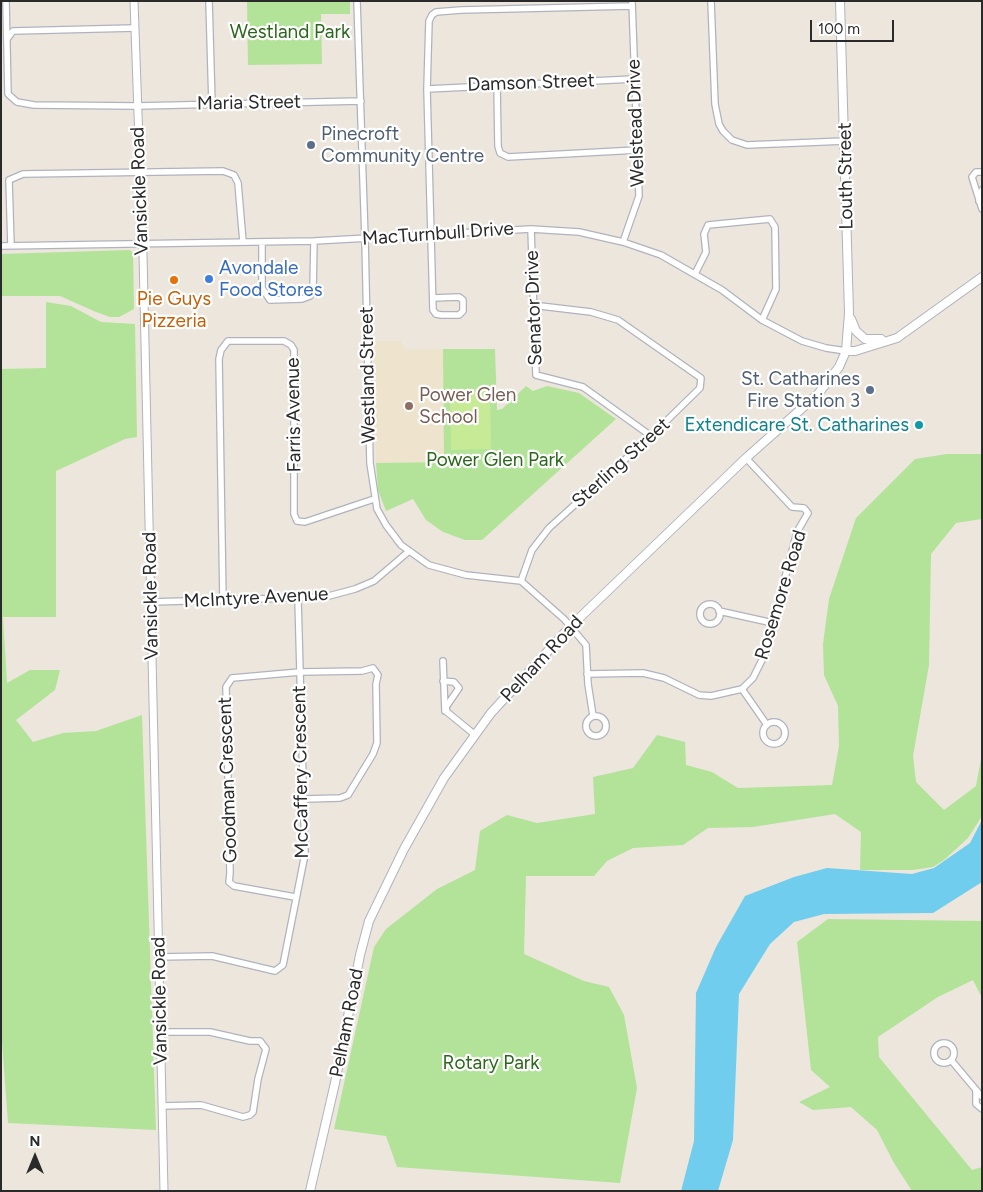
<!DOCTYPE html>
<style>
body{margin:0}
#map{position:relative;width:983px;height:1192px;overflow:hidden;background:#ece6dd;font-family:Figtree,sans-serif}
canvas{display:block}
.frame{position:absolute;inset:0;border:2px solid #2a2a2a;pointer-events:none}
.north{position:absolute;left:10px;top:1132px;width:50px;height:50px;-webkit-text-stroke:4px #fff;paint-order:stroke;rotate:0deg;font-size:14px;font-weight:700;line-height:20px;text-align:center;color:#2a2a2a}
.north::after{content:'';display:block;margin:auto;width:18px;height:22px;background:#2a2a2a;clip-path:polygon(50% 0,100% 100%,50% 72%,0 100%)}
.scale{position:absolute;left:810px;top:20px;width:84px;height:22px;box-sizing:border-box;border:2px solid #2a2a2a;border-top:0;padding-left:6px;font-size:15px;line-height:18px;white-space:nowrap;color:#2a2a2a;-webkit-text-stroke:4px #fff;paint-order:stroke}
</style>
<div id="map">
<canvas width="983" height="1192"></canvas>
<div class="frame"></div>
<div class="north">N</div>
<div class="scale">100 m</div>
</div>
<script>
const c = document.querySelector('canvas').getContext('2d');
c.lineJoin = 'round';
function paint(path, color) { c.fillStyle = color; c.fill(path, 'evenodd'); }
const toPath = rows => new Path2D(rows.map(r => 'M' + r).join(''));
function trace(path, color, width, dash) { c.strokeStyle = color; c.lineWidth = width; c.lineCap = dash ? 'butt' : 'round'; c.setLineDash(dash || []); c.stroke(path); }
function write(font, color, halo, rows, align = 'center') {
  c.font = font + ' Figtree,sans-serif'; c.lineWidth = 4.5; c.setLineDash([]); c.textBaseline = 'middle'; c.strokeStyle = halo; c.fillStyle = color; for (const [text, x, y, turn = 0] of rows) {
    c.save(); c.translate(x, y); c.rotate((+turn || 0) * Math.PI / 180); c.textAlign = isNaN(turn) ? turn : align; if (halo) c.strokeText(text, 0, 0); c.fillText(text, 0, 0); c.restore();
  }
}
paint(toPath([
 [374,341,400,341,406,350,443,349,444,462,376,463]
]), '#eee3cc');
paint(toPath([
 [247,1,350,1,350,14,321,14,322,64,248,65],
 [129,250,133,252,134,309,119,317,110,317,96,312,60,296,1,296,1,254],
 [46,302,71,306,101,322,135,324,137,437,125,439,56,471,56,617,3,617,7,683,30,670,60,670,55,690,16,720,33,742,63,733,96,731,142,715,156,1130,8,1123,1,1029,1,369,46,368],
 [443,349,495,349,497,410,502,409,526,386,533,391,547,386,579,393,616,419,482,540,465,540,443,532,426,520,413,499,386,511,378,490,376,463,444,462],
 [947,454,982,454,982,519,956,523,931,554,929,665,913,756,916,782,944,810,976,786,982,753,982,816,968,838,944,860,933,867,913,870,860,870,861,832,835,814,753,827,708,828,683,845,633,848,607,861,594,876,526,876,524,954,584,981,609,987,624,1015,637,1088,620,1183,397,1167,386,1136,334,1129,374,947,386,929,437,889,475,870,480,831,507,815,537,823,595,814,593,777,633,768,657,735,685,742,686,765,712,772,738,788,832,785,839,746,838,706,824,675,823,644,829,599,856,518,915,459],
 [828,919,982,921,982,998,973,980,938,997,878,1037,879,1057,972,1170,982,1167,982,1191,912,1191,894,1163,877,1130,851,1107,813,1110,799,1102,830,1087,811,1070,797,942]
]), '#b2e399');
paint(toPath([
 [450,389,490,389,491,449,451,450]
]), '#c6ea95');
paint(toPath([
 [982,820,982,882,933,913,824,914,794,922,770,944,739,994,733,1140,718,1191,681,1191,694,1141,696,993,716,947,745,896,794,877,827,868,912,874,934,868,970,843]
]), '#70cdee');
const minor = toPath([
 [6,1,8,94,17,102,34,105,137,106,361,101],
 [209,1,212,104],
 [357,1,365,239,370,463,377,509,386,525,401,545,429,565,466,575,521,581,564,619,586,645,588,684,593,716],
 [711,1,715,104,719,124,723,131,732,140,747,145,845,141],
 [7,39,13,31,135,28],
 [497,84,498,146,500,153,508,157,637,150],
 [427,89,634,79],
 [982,172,976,172,972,177,982,209],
 [979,201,982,190],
 [531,229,536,375,583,387,651,436],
 [262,242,262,288,270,300,302,299,310,296,313,291,314,241],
 [623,242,639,196,632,1],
 [1,246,314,241,531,229,579,232,623,242,661,255,722,290,762,320,802,341,826,348,846,351],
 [11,246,9,180,23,174,223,171,234,175,238,183,243,242],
 [695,274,706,252,704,234,708,225,770,219,775,227,776,289,762,320],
 [433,298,459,297,463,300,463,311,459,315,441,315,436,314,433,310,427,89,429,21,432,15,436,12,461,10,632,6],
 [521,581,532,550,549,528,651,436,700,388,701,378,618,320,591,312,532,305],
 [223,601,219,359,221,350,228,341,284,341,291,345,294,350,294,514,297,521,305,522,374,499],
 [151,602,325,597,355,589,374,581,408,552],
 '700 614a10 10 0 1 1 20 0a10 10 0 1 1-20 0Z',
 [719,611,773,623],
 [443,661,445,711],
 [587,674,643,673,664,678,699,695,711,696,742,689,753,678,765,654,797,532,808,513,804,508,792,507,746,458],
 [443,681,454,682,459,688,446,707,447,712,474,734],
 [742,689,767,725],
 '586 726a10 10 0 1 1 20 0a10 10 0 1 1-20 0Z',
 '763 733a11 11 0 1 1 22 0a11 11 0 1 1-22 0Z',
 [295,897,234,886,229,882,230,873,226,687,232,678,300,672,362,671,373,668,378,675,376,684,377,743,373,754,348,795,340,798,305,799],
 [159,957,212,956,275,971,283,965,305,854,298,599],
 [160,1032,210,1032,250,1041,260,1041,266,1049,258,1079,253,1112,250,1115,243,1117,201,1105,163,1106],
 '934 1053a10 10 0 1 1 20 0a10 10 0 1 1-20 0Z',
 [951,1060,982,1097],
 [976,1091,976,1104,982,1109]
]);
const tertiary = toPath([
 [134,1,143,254,164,1191]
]);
const secondary = toPath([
 [851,319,856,331,865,339,881,339],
 [846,351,855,351,897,338,982,277],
 [310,1191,335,1083,360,955,369,921,404,849,444,778,491,713,571,626,746,458,818,394,839,367,846,351,849,313,840,1]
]);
trace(minor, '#b0b3be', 8);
trace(tertiary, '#b0b3be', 9);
trace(secondary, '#b0b3be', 10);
trace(minor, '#fff', 5.5);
trace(tertiary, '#fff', 7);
trace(secondary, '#fff', 8);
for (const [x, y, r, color] of [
 [311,145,5,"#5c6f8a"],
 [209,279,5,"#3f7fe0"],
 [174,280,5,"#e8710a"],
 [870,390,5,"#5c6f8a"],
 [409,406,5,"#8d6e63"],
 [919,425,5,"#0f9aa8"]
]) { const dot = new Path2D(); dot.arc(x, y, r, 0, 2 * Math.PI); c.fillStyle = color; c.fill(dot); trace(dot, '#fff', 2); }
write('19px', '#2b671b', '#fff', [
 ["Westland Park",290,32],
 ["Power Glen Park",495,460],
 ["Rotary Park",491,1063]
]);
write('19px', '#2a2a2a', '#fff', [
 ["Damson Street",531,83,-2],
 ["Maria Street",249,103,-1],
 ["Welstead Drive",636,123,-92],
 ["Louth Street",846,176,-91],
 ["Vansickle Road",140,191,-92],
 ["MacTurnbull Drive",438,234,-4],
 ["Senator Drive",534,308,-92],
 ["Westland Street",368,375,-91],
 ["Farris Avenue",294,415,-91],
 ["Sterling Street",621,463,-42],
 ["Rosemore Road",781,595,-73],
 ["Vansickle Road",151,596,-91],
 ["McIntyre Avenue",256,598,-3],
 ["Pelham Road",542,659,-47],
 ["McCaffery Crescent",301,772,-91],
 ["Goodman Crescent",228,780,-92],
 ["Vansickle Road",160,1001,-91],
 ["Pelham Road",347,1023,-79]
]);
write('19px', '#4e5e75', '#fff', [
 ["Pinecroft",321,134],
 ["Community Centre",321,156],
 ["St. Catharines",860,379,"right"],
 ["Fire Station 3",860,401,"right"]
], 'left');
write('19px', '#366cbe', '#fff', [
 ["Avondale",219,268],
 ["Food Stores",219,290]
], 'left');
write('19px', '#c56008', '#fff', [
 ["Pie Guys",174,299],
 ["Pizzeria",174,321]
]);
write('19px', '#785e54', '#fff', [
 ["Power Glen",419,395],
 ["School",419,417]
], 'left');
write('19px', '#0d838f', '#fff', [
 ["Extendicare St. Catharines",909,425]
], 'right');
</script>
